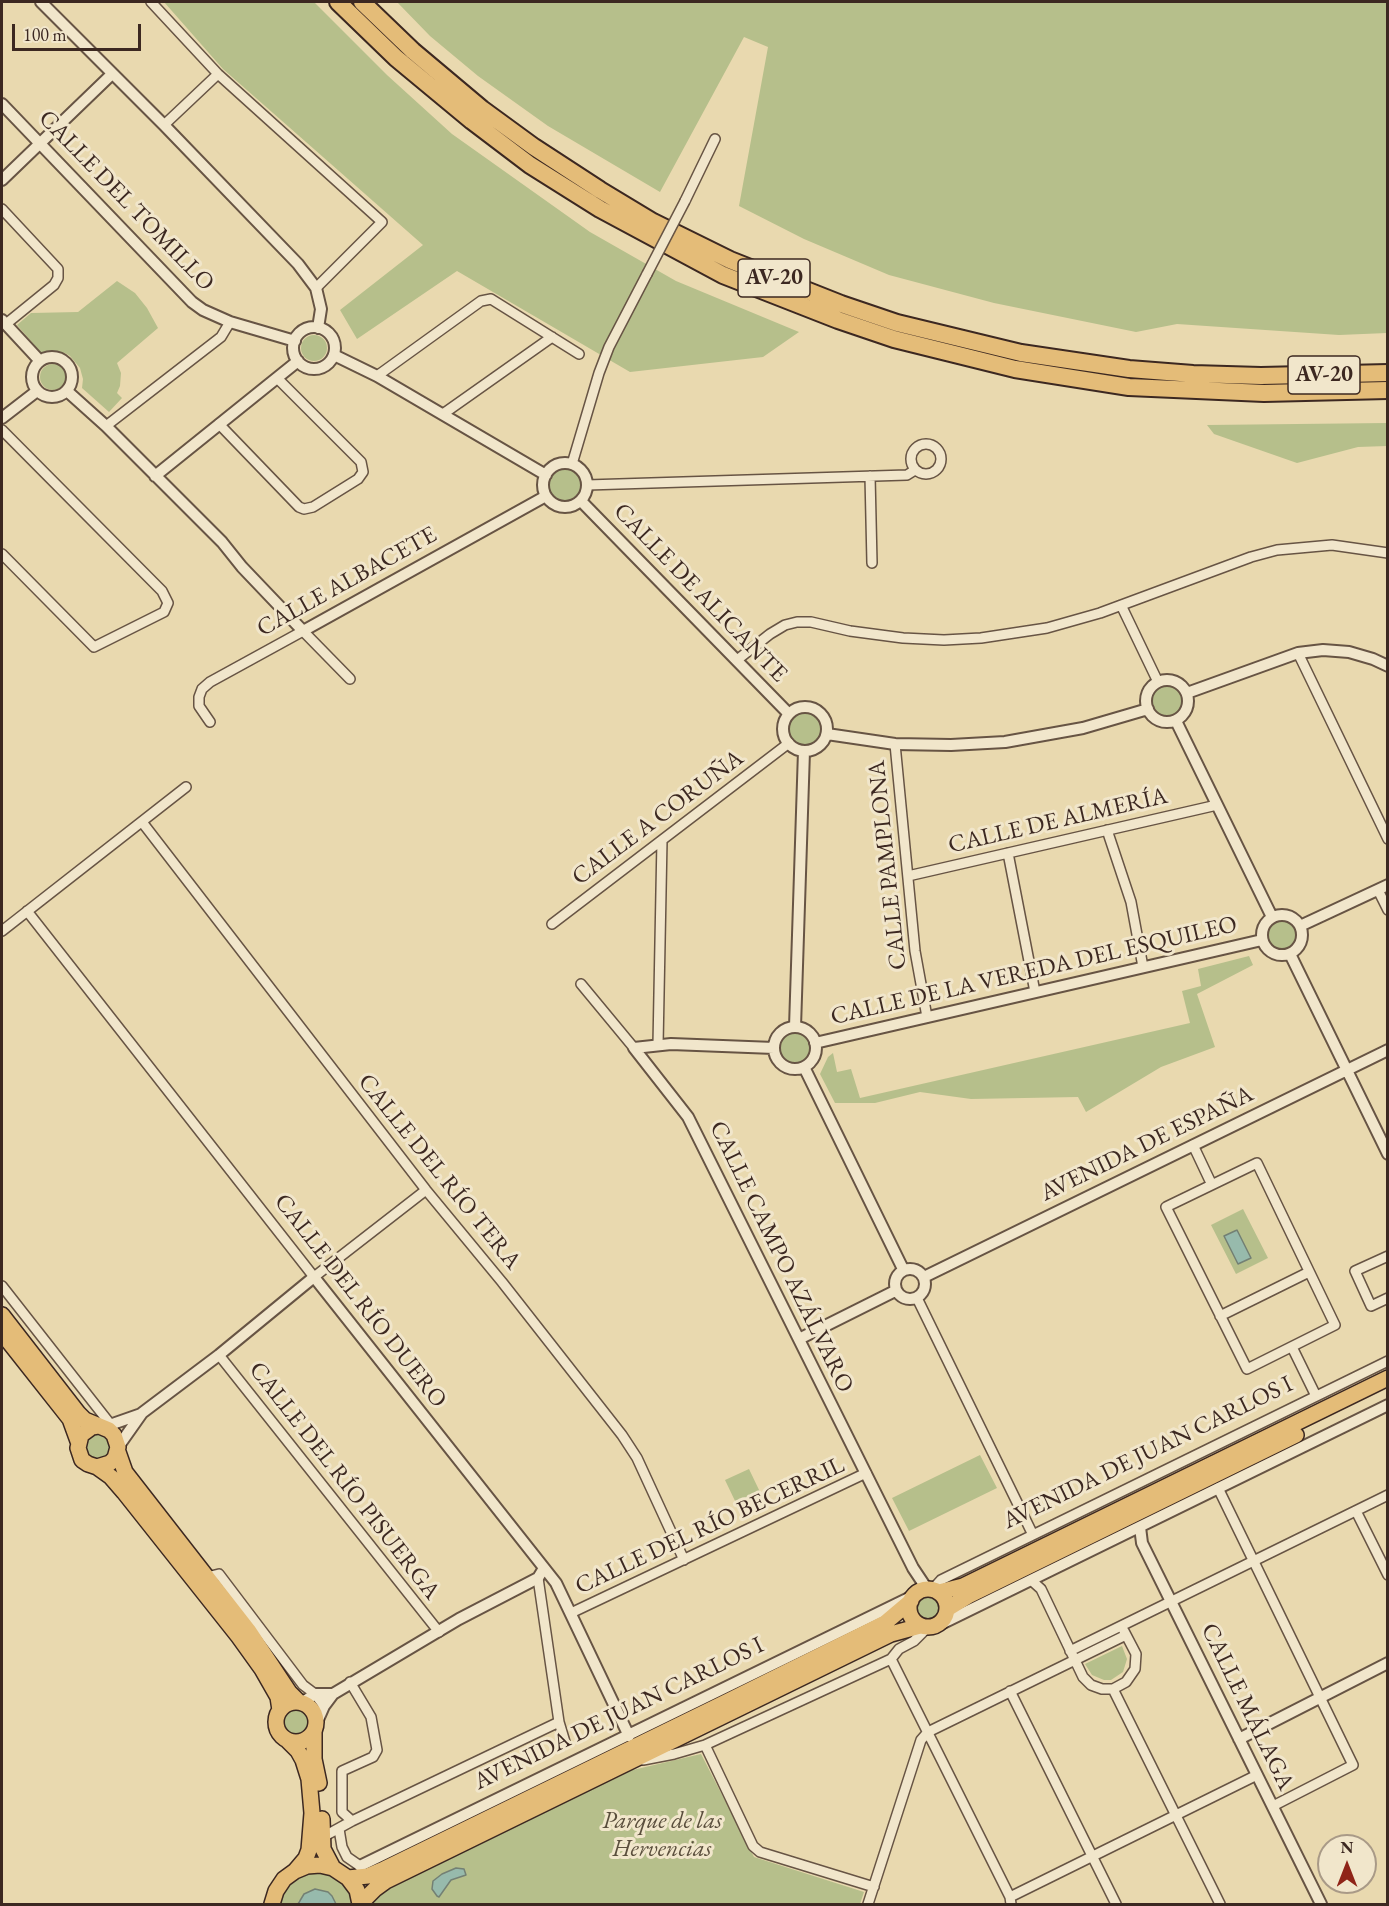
<!DOCTYPE html>
<meta charset="utf-8">
<style>
body{margin:0}
#map{position:relative;width:1389px;height:1906px;overflow:hidden;background:#e9d9af;font-family:"EB Garamond",serif}
canvas{display:block}
.frame{position:absolute;inset:0;border:3px solid #3c2821;pointer-events:none}
.north{position:absolute;left:1317px;top:1834px;width:60px;height:60px;box-sizing:border-box;background:#f1e6cb;border:2px solid #a99a87;border-radius:50%;rotate:0deg;font-size:16px;font-weight:700;line-height:24px;text-align:center;color:#3c2821}
.north::after{content:'';display:block;margin:auto;width:21px;height:27px;background:#8f2418;clip-path:polygon(50% 0,100% 100%,50% 72%,0 100%)}
.scale{position:absolute;left:12px;top:24px;width:129px;height:27px;box-sizing:border-box;border:3px solid #3c2821;border-top:0;padding-left:8px;font-size:18px;line-height:21px;white-space:nowrap;color:#3c2821;-webkit-text-stroke:4px #f1e6cb;paint-order:stroke}
</style>
<div id="map">
<canvas width="1389" height="1906"></canvas>
<div class="frame"></div>
<div class="north">N</div>
<div class="scale">100 m</div>
</div>
<script>
const c = document.querySelector('canvas').getContext('2d');
c.lineJoin = 'round';
function paint(path, color) { c.fillStyle = color; c.fill(path, 'evenodd'); }
const toPath = rows => new Path2D(rows.map(r => 'M' + r).join(''));
function trace(path, color, width, dash) { c.strokeStyle = color; c.lineWidth = width; c.lineCap = dash ? 'butt' : 'round'; c.setLineDash(dash || []); c.stroke(path); }
function write(font, color, halo, rows, align = 'center') {
  c.font = font + ' "EB Garamond",serif'; c.lineWidth = 6; c.setLineDash([]); c.textBaseline = 'middle'; c.strokeStyle = halo; c.fillStyle = color; for (const [text, x, y, turn = 0] of rows) {
    c.save(); c.translate(x, y); c.rotate((+turn || 0) * Math.PI / 180); c.textAlign = isNaN(turn) ? turn : align; if (halo) c.strokeText(text, 0, 0); c.fillText(text, 0, 0); c.restore();
  }
}
paint(toPath([
 [164,2,314,2,387,75,452,134,590,232,676,281,799,332,763,357,630,372,457,271,357,339,340,310,423,245,223,69],
 [397,2,1387,2,1387,333,1339,335,1177,324,1136,332,994,303,889,275,804,239,739,206,768,47,744,37,660,192,548,126,478,76,430,36],
 [117,281,135,293,147,308,158,328,117,363,121,373,120,386,117,393,122,398,109,412,82,388,83,379,80,368,70,356,65,353,42,354,17,325,31,313,78,312],
 '301 348a13 13 0 1 1 26 0a13 13 0 1 1-26 0Z',
 '40 377a13 13 0 1 1 26 0a13 13 0 1 1-26 0Z',
 [1387,423,1387,446,1358,447,1297,463,1214,434,1207,425],
 '548 485a17 17 0 1 1 34 0a17 17 0 1 1-34 0Z',
 '1151 701a16 16 0 1 1 32 0a16 16 0 1 1-32 0Z',
 '789 729a16 16 0 1 1 32 0a16 16 0 1 1-32 0Z',
 '1265 935a16 16 0 1 1 32 0a16 16 0 1 1-32 0Z',
 [1249,956,1253,965,1197,994,1215,1047,1161,1067,1086,1112,1078,1097,971,1099,920,1092,875,1103,835,1103,820,1074,828,1057,833,1053,837,1072,851,1069,860,1098,1190,1023,1182,991,1201,986,1198,969],
 '779 1048a16 16 0 1 1 32 0a16 16 0 1 1-32 0Z',
 [1243,1209,1268,1258,1236,1274,1211,1225],
 '85 1447a13 13 0 1 1 26 0a13 13 0 1 1-26 0Z',
 [980,1455,997,1488,909,1531,892,1498],
 [749,1469,760,1492,736,1503,725,1480],
 '917 1609a11 11 0 1 1 22 0a11 11 0 1 1-22 0Z',
 [1122,1646,1127,1659,1123,1672,1111,1680,1104,1680,1092,1675,1085,1664],
 '283 1723a13 13 0 1 1 26 0a13 13 0 1 1-26 0Z',
 [701,1754,754,1857,864,1892,860,1904,372,1904,376,1896,391,1885,620,1773],
 [311,1872,323,1872,334,1876,344,1883,350,1892,354,1904,336,1904,336,1902,299,1900,298,1904,280,1904,282,1894,290,1883,300,1876]
]), '#b6bf8b');
const water = toPath([
 [1237,1230,1251,1258,1238,1264,1224,1236,1237,1230],
 [456,1868,464,1869,466,1875,451,1880,439,1897,437,1896,432,1889,433,1881,442,1874,456,1868],
 [315,1889,328,1892,332,1896,336,1904,298,1904,304,1894,315,1889]
]);
paint(water, '#97baac');
trace(water, '#738074', 1.5);
const minor = toPath([
 [151,2,218,74,382,222,316,288],
 [164,125,218,74],
 [685,201,715,139],
 [2,209,58,269,58,278,54,285,6,324],
 [377,376,481,301,491,299,579,354],
 [443,414,552,337],
 [219,424,299,507,304,509,313,507,358,479,363,472,361,462,277,378],
 [106,426,221,337,230,322],
 [2,430,162,591,168,603,164,612,94,647,2,554],
 '911 459a15 15 0 1 1 30 0a15 15 0 1 1-30 0Z',
 [572,464,599,373,609,347,647,274],
 [870,476,872,563],
 [587,485,907,475,915,470],
 [1121,605,1158,682],
 [1298,653,1388,839],
 [737,660,770,634,785,625,797,622,811,622,850,631,903,638,944,640,981,638,1047,628,1100,613,1251,557,1277,550,1332,545,1388,553],
 [210,722,199,706,199,697,202,689,210,682,303,631,350,679],
 [895,744,915,951,927,1017],
 [142,822,426,1190,502,1282,622,1435,637,1458,684,1560],
 [1107,830,1131,902,1143,967],
 [1008,853,1035,992],
 [908,876,1217,805],
 [1378,890,1388,910],
 [27,911,314,1277,426,1190],
 [552,924,789,743],
 [2,931,186,787],
 [581,984,634,1048],
 [658,1045,662,840],
 [1193,1145,1211,1183],
 [1257,1163,1335,1325,1247,1369,1166,1207,1257,1163],
 [1388,1256,1355,1271,1371,1306,1388,1298],
 [2,1286,111,1425,113,1429],
 [917,1298,1033,1535],
 [1220,1316,1309,1272],
 [1292,1347,1316,1396],
 [219,1355,439,1632],
 [1218,1488,1353,1765,1273,1806],
 [1356,1511,1388,1575],
 [207,1577,219,1574,303,1685,315,1694,324,1706],
 [538,1578,559,1722,565,1742],
 [1031,1580,1041,1589,1083,1677,1091,1685,1102,1689,1113,1689,1126,1682,1135,1669,1136,1654,1124,1631],
 [932,1590,941,1580,1388,1361],
 [571,1613,866,1473],
 [1070,1651,1388,1495],
 [891,1659,1010,1897,1011,1904],
 [350,1682,371,1717,377,1750,373,1757,342,1771,342,1812,352,1821],
 [1113,1689,1220,1904],
 [1010,1691,1116,1904],
 [705,1745,753,1846,760,1852,874,1887],
 [643,1760,674,1754,705,1745,891,1659,899,1649,914,1641,927,1628],
 [339,1829,342,1847,347,1857,360,1866],
 [321,1838,352,1821,559,1722],
 [1010,1897,1257,1775],
 [868,1904,921,1740,928,1732,1126,1635]
]);
const tertiary = toPath([
 [41,2,164,125,298,264,316,288,321,309,318,328],
 [2,104,192,302,203,310,230,322,295,341],
 [2,180,112,74],
 [2,320,40,361],
 '293 348a21 21 0 1 1 42 0a21 21 0 1 1-42 0Z',
 [334,355,377,376,546,475],
 '32 377a20 20 0 1 1 40 0a20 20 0 1 1-40 0Z',
 [67,391,106,426,222,542,242,567,303,631,546,496],
 [2,418,37,391],
 '543 485a22 22 0 1 1 44 0a22 22 0 1 1-44 0Z',
 [155,476,298,361],
 [581,501,789,714],
 '1146 701a21 21 0 1 1 42 0a21 21 0 1 1-42 0Z',
 [1187,693,1298,653,1323,650,1349,652,1373,659,1388,666],
 '783 729a22 22 0 1 1 44 0a22 22 0 1 1-44 0Z',
 [1176,721,1272,917],
 [827,734,895,744,951,745,1005,742,1083,728,1148,709],
 '1262 935a20 20 0 1 1 40 0a20 20 0 1 1-40 0Z',
 [1300,926,1388,885],
 [1290,954,1388,1154],
 [795,1027,804,751],
 '774 1048a21 21 0 1 1 42 0a21 21 0 1 1-42 0Z',
 [815,1043,1262,940],
 [634,1048,688,1117,913,1568,927,1589],
 [634,1048,671,1044,774,1048],
 [804,1067,903,1269],
 '895 1284a15 15 0 1 1 30 0a15 15 0 1 1-30 0Z',
 [924,1277,1388,1050],
 [799,1339,895,1291],
 [104,1427,141,1414],
 [118,1447,142,1413,219,1355,314,1277,556,1583,629,1736],
 [1140,1527,1142,1543,1321,1904],
 [939,1625,1388,1405],
 [303,1702,315,1694,333,1694],
 [317,1722,324,1706,333,1694,459,1619,538,1578,544,1568],
 [1239,1739,1388,1663],
 [360,1866,915,1595]
]);
const trunk = toPath([
 [2,1315,78,1413,85,1420,109,1430,114,1435,118,1447,115,1458,110,1463,97,1467,88,1464,82,1460,78,1448,81,1435,92,1427,98,1426],
 [2,1333,70,1419,78,1441],
 [118,1452,125,1472,248,1630,289,1692,298,1701],
 [97,1467,111,1477,124,1492,239,1637,262,1669,278,1697,280,1710],
 '909 1608a19 19 0 1 1 38 0a19 19 0 1 1-38 0Z',
 [939,1592,963,1586,1388,1378],
 [947,1609,968,1596,1296,1435],
 '276 1722a20 20 0 1 1 40 0a20 20 0 1 1-40 0Z',
 [314,1732,314,1759,319,1783],
 [288,1741,298,1751,303,1760,309,1779,312,1813,309,1850,306,1858,295,1871],
 [322,1819,323,1849,333,1868],
 [348,1878,368,1876,382,1870,728,1701,885,1623,911,1601],
 [272,1904,276,1891,284,1879,295,1871,307,1866,320,1865,333,1868,348,1878,357,1890,360,1904],
 [360,1904,375,1889,386,1881,891,1634,920,1626]
]);
const motorway = toPath([
 [338,2,396,58,472,121,530,165,600,209,723,275,838,320,894,339,1015,369,1129,387,1264,393,1388,390],
 [362,2,413,51,482,109,534,147,600,190,653,222,730,260,841,304,897,323,1021,353,1129,369,1193,374,1261,376,1388,373]
]);
trace(minor, '#675444', 12);
trace(tertiary, '#675444', 14);
trace(trunk, '#3c2821', 18);
trace(motorway, '#3c2821', 20);
trace(minor, '#f1e6cb', 9);
trace(tertiary, '#f1e6cb', 10);
trace(trunk, '#e4bc78', 15);
trace(motorway, '#e4bc78', 16);
const minorBridge = toPath([
 [647,274,685,201]
]);
trace(minorBridge, '#675444', 12, []);
trace(minorBridge, '#f1e6cb', 9);
for (const [x, y, w] of [
 [774,278,72],
 [1324,375,72]
]) { const box = new Path2D(); box.roundRect(x - w / 2, y - 19, w, 38, 4.5); c.fillStyle = '#f1e6cb'; c.fill(box); trace(box, '#3c2821', 1.5); }
write('bold 22px', '#3c2821', null, [
 ["AV-20",774,278],
 ["AV-20",1324,375]
]);
write('24px', '#3c2821', '#f1e6cb', [
 ["CALLE DEL TOMILLO",126,201,46],
 ["CALLE ALBACETE",347,582,-29],
 ["CALLE DE ALICANTE",700,593,46],
 ["CALLE A CORUÑA",658,818,-37],
 ["CALLE DE ALMERÍA",1058,821,-13],
 ["CALLE PAMPLONA",888,865,-96],
 ["CALLE DE LA VEREDA DEL ESQUILEO",1034,971,-13],
 ["AVENIDA DE ESPAÑA",1147,1144,-26],
 ["CALLE DEL RÍO TERA",439,1172,51],
 ["CALLE CAMPO AZÁLVARO",781,1257,64],
 ["CALLE DEL RÍO DUERO",360,1301,52],
 ["AVENIDA DE JUAN CARLOS I",1148,1453,-26],
 ["CALLE DEL RÍO PISUERGA",344,1481,52],
 ["CALLE DEL RÍO BECERRIL",710,1526,-25],
 ["CALLE MÁLAGA",1247,1707,64],
 ["AVENIDA DE JUAN CARLOS I",619,1714,-26]
]);
write('italic 24px', '#5a4e3c', '#f1e6cb', [
 ["Parque de las",662,1821],
 ["Hervencias",662,1849]
]);
</script>
